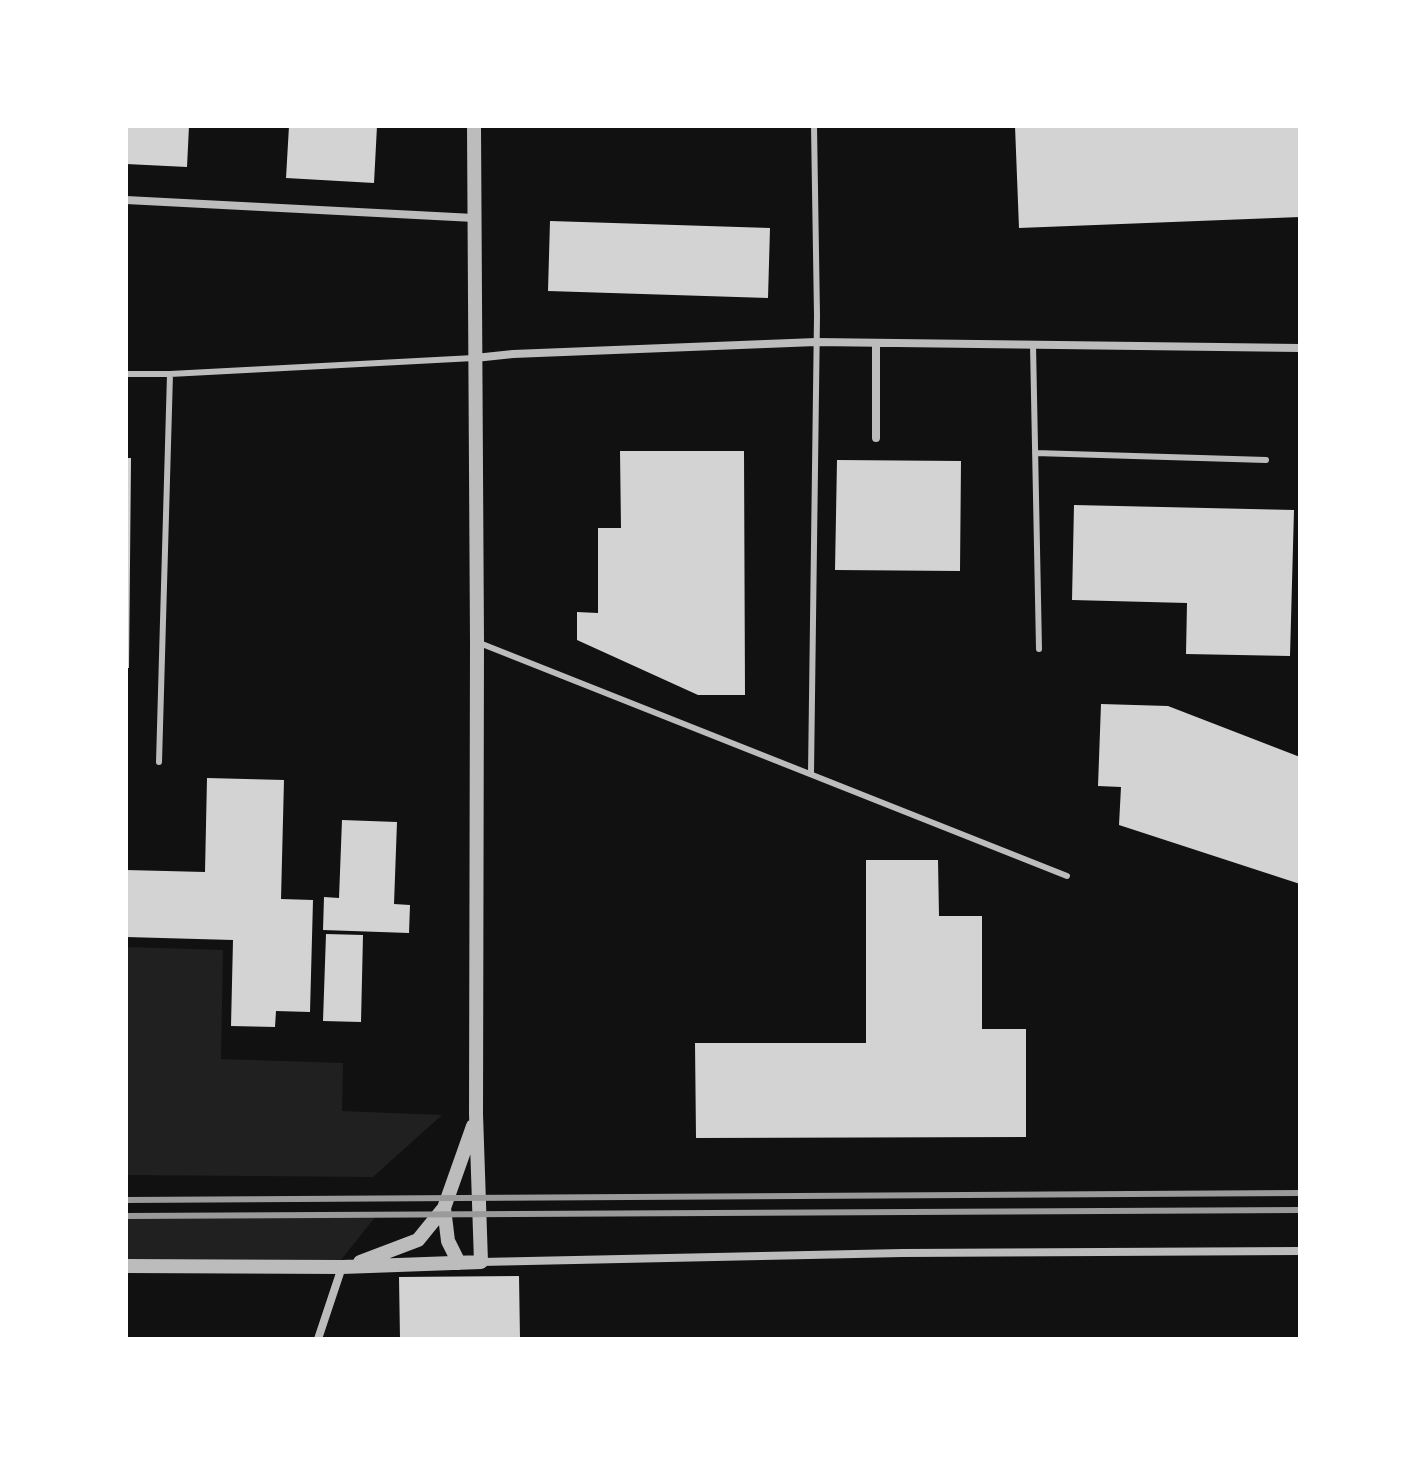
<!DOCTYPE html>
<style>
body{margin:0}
#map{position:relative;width:1426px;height:1465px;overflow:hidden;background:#111;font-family:"PT Sans Narrow",sans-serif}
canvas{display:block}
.frame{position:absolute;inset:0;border:128px solid #fff;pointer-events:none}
</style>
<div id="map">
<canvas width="1426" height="1465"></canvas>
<div class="frame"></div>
</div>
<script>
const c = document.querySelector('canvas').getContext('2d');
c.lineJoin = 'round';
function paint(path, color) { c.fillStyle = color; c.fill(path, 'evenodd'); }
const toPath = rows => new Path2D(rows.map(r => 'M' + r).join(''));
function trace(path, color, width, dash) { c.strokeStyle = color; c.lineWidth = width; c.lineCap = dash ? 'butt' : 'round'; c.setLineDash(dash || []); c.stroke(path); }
paint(toPath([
 [126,947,223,950,221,1059,343,1063,342,1111,442,1115,373,1177,126,1175],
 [126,1215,376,1216,341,1260,126,1259]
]), '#202020');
paint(toPath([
 [126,126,189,126,187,167,126,164],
 [289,126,377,126,374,183,286,178],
 [1015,126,1300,126,1300,217,1019,228],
 [550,221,770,228,768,298,548,291],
 [620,451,744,451,745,695,698,695,577,640,577,612,598,613,598,528,621,528],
 [126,458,131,458,129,668,126,668],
 [837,460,961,461,960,571,835,570],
 [1074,505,1294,510,1290,656,1186,654,1187,603,1072,600],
 [1101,704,1168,706,1300,757,1300,884,1119,825,1121,787,1098,786],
 [207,778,284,780,281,899,313,900,310,1012,276,1011,275,1027,231,1026,233,940,126,937,126,870,205,872],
 [342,820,397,822,394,904,410,905,409,933,323,930,324,897,339,898],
 [866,860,938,860,939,916,982,916,982,1029,1026,1029,1026,1137,696,1138,695,1043,866,1043],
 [326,934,363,935,361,1022,323,1021],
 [519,1276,520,1339,400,1339,399,1277]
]), '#d3d3d3');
trace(toPath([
 [1033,345,1039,649],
 [126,374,170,374,474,358],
 [1035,453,1266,460],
 [477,642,1067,876],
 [159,762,170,374],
 [811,773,817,316,814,126]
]), '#bcbcbc', 6);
trace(toPath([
 [126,200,474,218],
 [475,358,513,354,816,342,1300,348],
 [876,438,876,344],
 [481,1262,902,1253,1300,1251],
 [318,1339,342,1267]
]), '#bcbcbc', 8);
trace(toPath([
 [360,1262,418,1240,444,1208],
 [459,1263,448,1241,444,1208,473,1126],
 [126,1266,342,1267,481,1262,476,1114,477,642,474,126]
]), '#bcbcbc', 14);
trace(toPath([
 [126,1200,1300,1193],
 [126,1216,1300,1210]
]), '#9a9a9a', 6);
</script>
